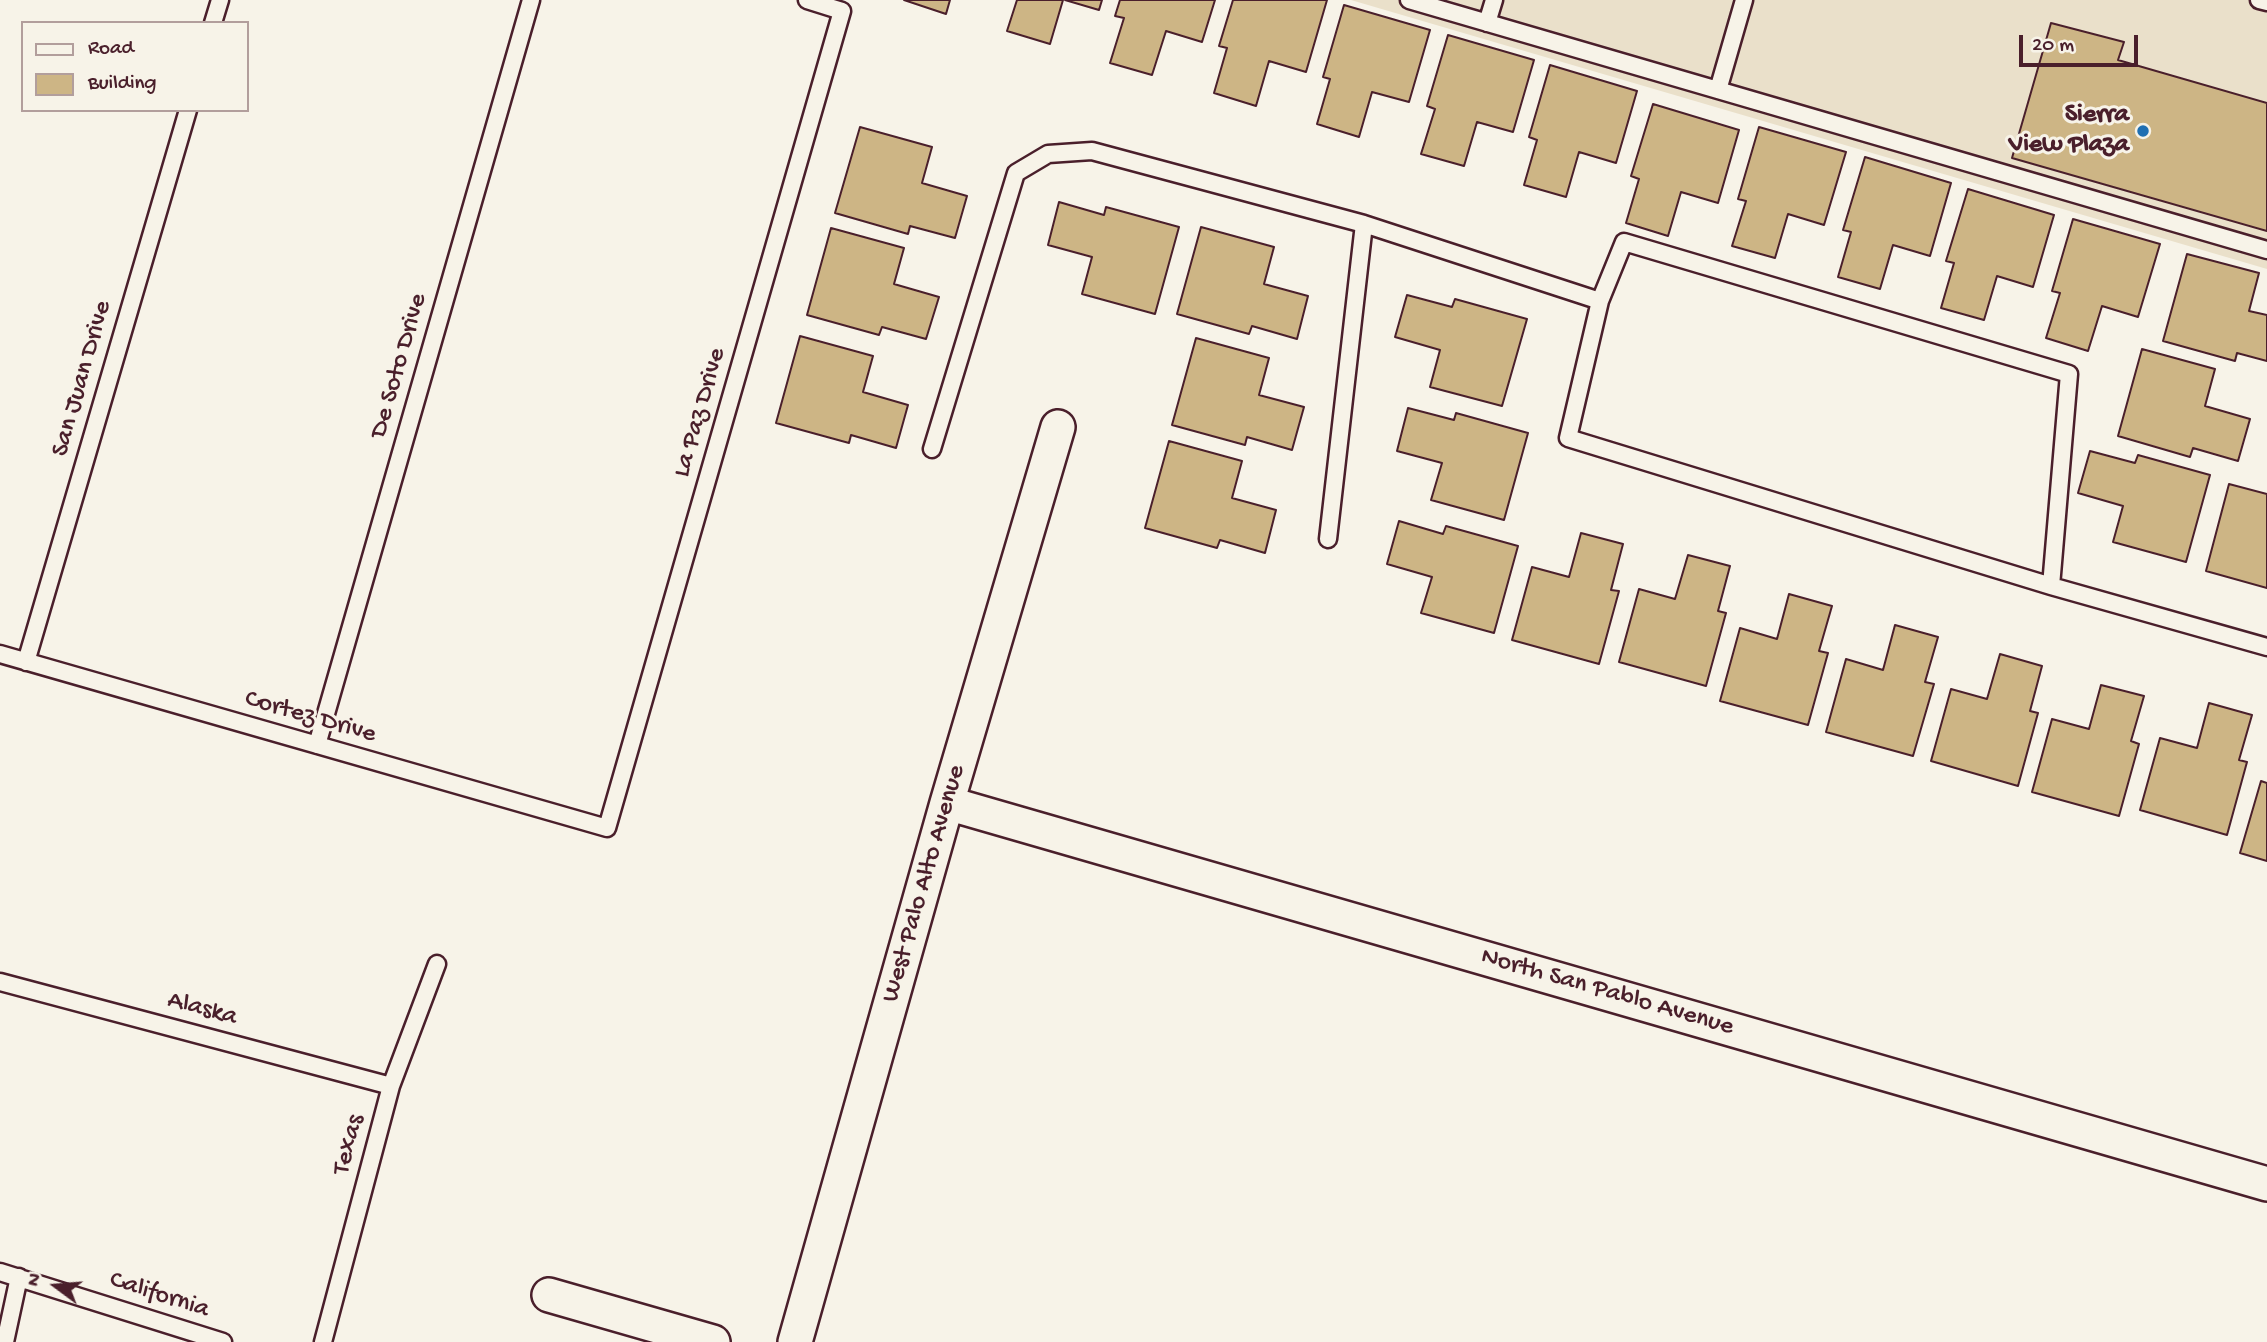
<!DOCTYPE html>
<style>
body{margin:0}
#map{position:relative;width:2267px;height:1342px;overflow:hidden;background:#f7f3e8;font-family:"Gochi Hand",sans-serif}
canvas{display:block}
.legend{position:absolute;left:21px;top:21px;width:228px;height:91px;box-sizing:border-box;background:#f7f3e8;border:2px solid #b29e9c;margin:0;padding:9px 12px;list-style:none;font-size:21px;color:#4a1f2b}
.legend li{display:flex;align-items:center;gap:14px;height:35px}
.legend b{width:35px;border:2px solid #b29e9c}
.north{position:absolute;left:21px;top:1251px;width:70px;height:70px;-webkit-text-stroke:5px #f7f3e8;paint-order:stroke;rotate:286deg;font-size:19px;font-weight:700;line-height:28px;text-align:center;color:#4a1f2b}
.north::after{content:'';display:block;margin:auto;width:24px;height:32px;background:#4a1f2b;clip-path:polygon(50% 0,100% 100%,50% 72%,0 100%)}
.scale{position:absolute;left:2019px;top:35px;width:119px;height:32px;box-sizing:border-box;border:4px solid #4a1f2b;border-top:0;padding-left:9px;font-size:21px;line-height:24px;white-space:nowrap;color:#4a1f2b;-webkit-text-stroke:5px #f7f3e8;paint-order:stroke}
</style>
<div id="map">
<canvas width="2267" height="1342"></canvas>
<ul class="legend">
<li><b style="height:9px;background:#f7f3e8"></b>Road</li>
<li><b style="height:19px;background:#cdb585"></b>Building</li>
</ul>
<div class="north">N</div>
<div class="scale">20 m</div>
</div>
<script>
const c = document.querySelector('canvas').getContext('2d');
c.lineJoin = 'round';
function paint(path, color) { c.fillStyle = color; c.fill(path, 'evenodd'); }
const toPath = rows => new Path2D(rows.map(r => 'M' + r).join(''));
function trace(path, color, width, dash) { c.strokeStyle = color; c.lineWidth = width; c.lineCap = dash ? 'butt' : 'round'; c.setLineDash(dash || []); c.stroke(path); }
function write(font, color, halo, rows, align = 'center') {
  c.font = font + ' "Gochi Hand",sans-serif'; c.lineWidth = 6; c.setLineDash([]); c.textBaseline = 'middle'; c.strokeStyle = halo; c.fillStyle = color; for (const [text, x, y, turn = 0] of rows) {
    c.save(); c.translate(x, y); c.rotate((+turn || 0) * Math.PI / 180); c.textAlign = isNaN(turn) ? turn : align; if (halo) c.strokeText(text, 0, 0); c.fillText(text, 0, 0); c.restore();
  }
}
paint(toPath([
 [1351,0,2267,0,2267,269]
]), '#eae0ca');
const building = toPath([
 [904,0,950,0,946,14,904,0],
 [1017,0,1063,0,1050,44,1007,31,1017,0],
 [1065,0,1102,0,1099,10,1065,0],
 [1120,0,1215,0,1202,42,1166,31,1152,75,1110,63,1124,18,1115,16,1120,0],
 [1233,0,1327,0,1306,72,1269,61,1256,106,1214,93,1227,48,1219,46,1233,0],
 [1344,5,1430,30,1409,102,1372,92,1359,137,1317,124,1330,79,1323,77,1344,5],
 [2051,23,2124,42,2118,60,2267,103,2267,231,2012,158,2051,23],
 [1448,35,1534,60,1513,132,1477,122,1464,166,1421,154,1435,109,1427,106,1448,35],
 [1550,65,1637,91,1616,163,1579,152,1566,197,1524,185,1537,140,1529,137,1550,65],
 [1653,104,1739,130,1718,203,1681,192,1668,236,1626,223,1639,179,1631,176,1653,104],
 [860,127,932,147,922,183,967,196,955,238,910,226,908,234,835,213,860,127],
 [1759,127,1846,152,1824,225,1788,214,1775,258,1732,246,1746,201,1738,199,1759,127],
 [1865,157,1951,183,1930,256,1893,245,1880,289,1838,277,1851,232,1843,230,1865,157],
 [1968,189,2054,215,2033,287,1997,276,1984,320,1941,308,1954,263,1946,261,1968,189],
 [1059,202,1104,215,1106,207,1179,227,1155,314,1082,294,1092,257,1048,245,1059,202],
 [2073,219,2160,244,2138,317,2102,306,2088,351,2046,338,2060,293,2052,291,2073,219],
 [1201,227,1274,247,1264,284,1308,296,1297,339,1252,326,1249,334,1177,314,1201,227],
 [831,228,904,248,894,284,939,297,926,339,882,327,879,335,807,315,831,228],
 [2187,254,2259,273,2249,311,2267,315,2267,361,2237,353,2235,361,2163,341,2187,254],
 [1407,295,1452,307,1455,299,1527,319,1502,406,1430,387,1440,350,1395,337,1407,295],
 [800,336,873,356,863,392,908,405,896,448,851,435,849,443,776,423,800,336],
 [1196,338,1269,358,1259,395,1304,407,1292,450,1247,437,1245,445,1172,425,1196,338],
 [2142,349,2215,369,2205,406,2250,419,2238,461,2193,448,2190,457,2118,436,2142,349],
 [1408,408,1454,420,1456,413,1528,433,1504,520,1431,500,1442,463,1397,451,1408,408],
 [1169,441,1242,461,1232,498,1276,510,1265,553,1220,540,1217,548,1145,528,1169,441],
 [2090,451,2135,463,2138,455,2210,475,2186,562,2113,542,2123,506,2078,493,2090,451],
 [2229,484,2267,494,2267,588,2206,571,2229,484],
 [1399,521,1443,534,1446,526,1518,546,1494,633,1421,613,1432,577,1387,564,1399,521],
 [1581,533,1623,544,1611,590,1619,591,1599,664,1512,640,1532,567,1569,577,1581,533],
 [1688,555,1730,566,1718,611,1726,613,1706,686,1619,662,1639,589,1675,599,1688,555],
 [1789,594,1832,606,1819,651,1828,653,1808,725,1720,701,1740,628,1777,639,1789,594],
 [1895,625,1938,637,1925,682,1934,684,1913,756,1826,732,1846,659,1883,670,1895,625],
 [2000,654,2042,666,2030,711,2038,713,2018,786,1931,761,1951,689,1987,699,2000,654],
 [2101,685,2144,696,2131,741,2139,744,2119,816,2032,792,2052,719,2089,729,2101,685],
 [2209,703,2252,715,2239,760,2247,762,2227,835,2140,810,2160,738,2197,748,2209,703],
 [2261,781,2267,783,2267,861,2240,853,2261,781]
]);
paint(building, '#cdb585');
trace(building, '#4a1f2b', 2);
const lane = toPath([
 [1409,0,2267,250],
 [2259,0,2267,2],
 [213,23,220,0],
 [1487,23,1494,0],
 [1718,90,1744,0],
 [932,449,1016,173,1048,154,1092,151,1364,224,1600,301],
 [1328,539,1364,224],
 [2051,586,2069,374,1624,242,1600,301,1568,438,2051,586,2267,647],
 [0,654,607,828,842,11,807,0],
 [26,662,188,110],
 [317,745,531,0],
 [0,982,391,1086],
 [0,1272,223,1342],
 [5,1342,19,1277],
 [323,1342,391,1086,437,964]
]);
const street = toPath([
 [947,803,2267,1184],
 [549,1295,713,1342],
 [795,1342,947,803,1058,427]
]);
trace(lane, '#4a1f2b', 21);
trace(street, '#4a1f2b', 38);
trace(lane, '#f7f3e8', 16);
trace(street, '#f7f3e8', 33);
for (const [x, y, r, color] of [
 [2143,131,7,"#1f6fb2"]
]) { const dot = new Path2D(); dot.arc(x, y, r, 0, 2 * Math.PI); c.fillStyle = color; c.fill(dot); trace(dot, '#f7f3e8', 2.5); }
write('bold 26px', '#4a1f2b', '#f7f3e8', [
 ["Sierra",2129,116],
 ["View Plaza",2129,146]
], 'right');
write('26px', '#4a1f2b', '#f7f3e8', [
 ["De Soto Drive",400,366,-74],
 ["San Juan Drive",83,379,-74],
 ["La Paz Drive",701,413,-74],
 ["Cortez Drive",310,718,16],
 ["West Palo Alto Avenue",925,884,-74],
 ["North San Pablo Avenue",1607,993,16],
 ["Alaska",202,1010,15],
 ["Texas",350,1145,-75],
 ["California",159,1296,18]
]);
</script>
